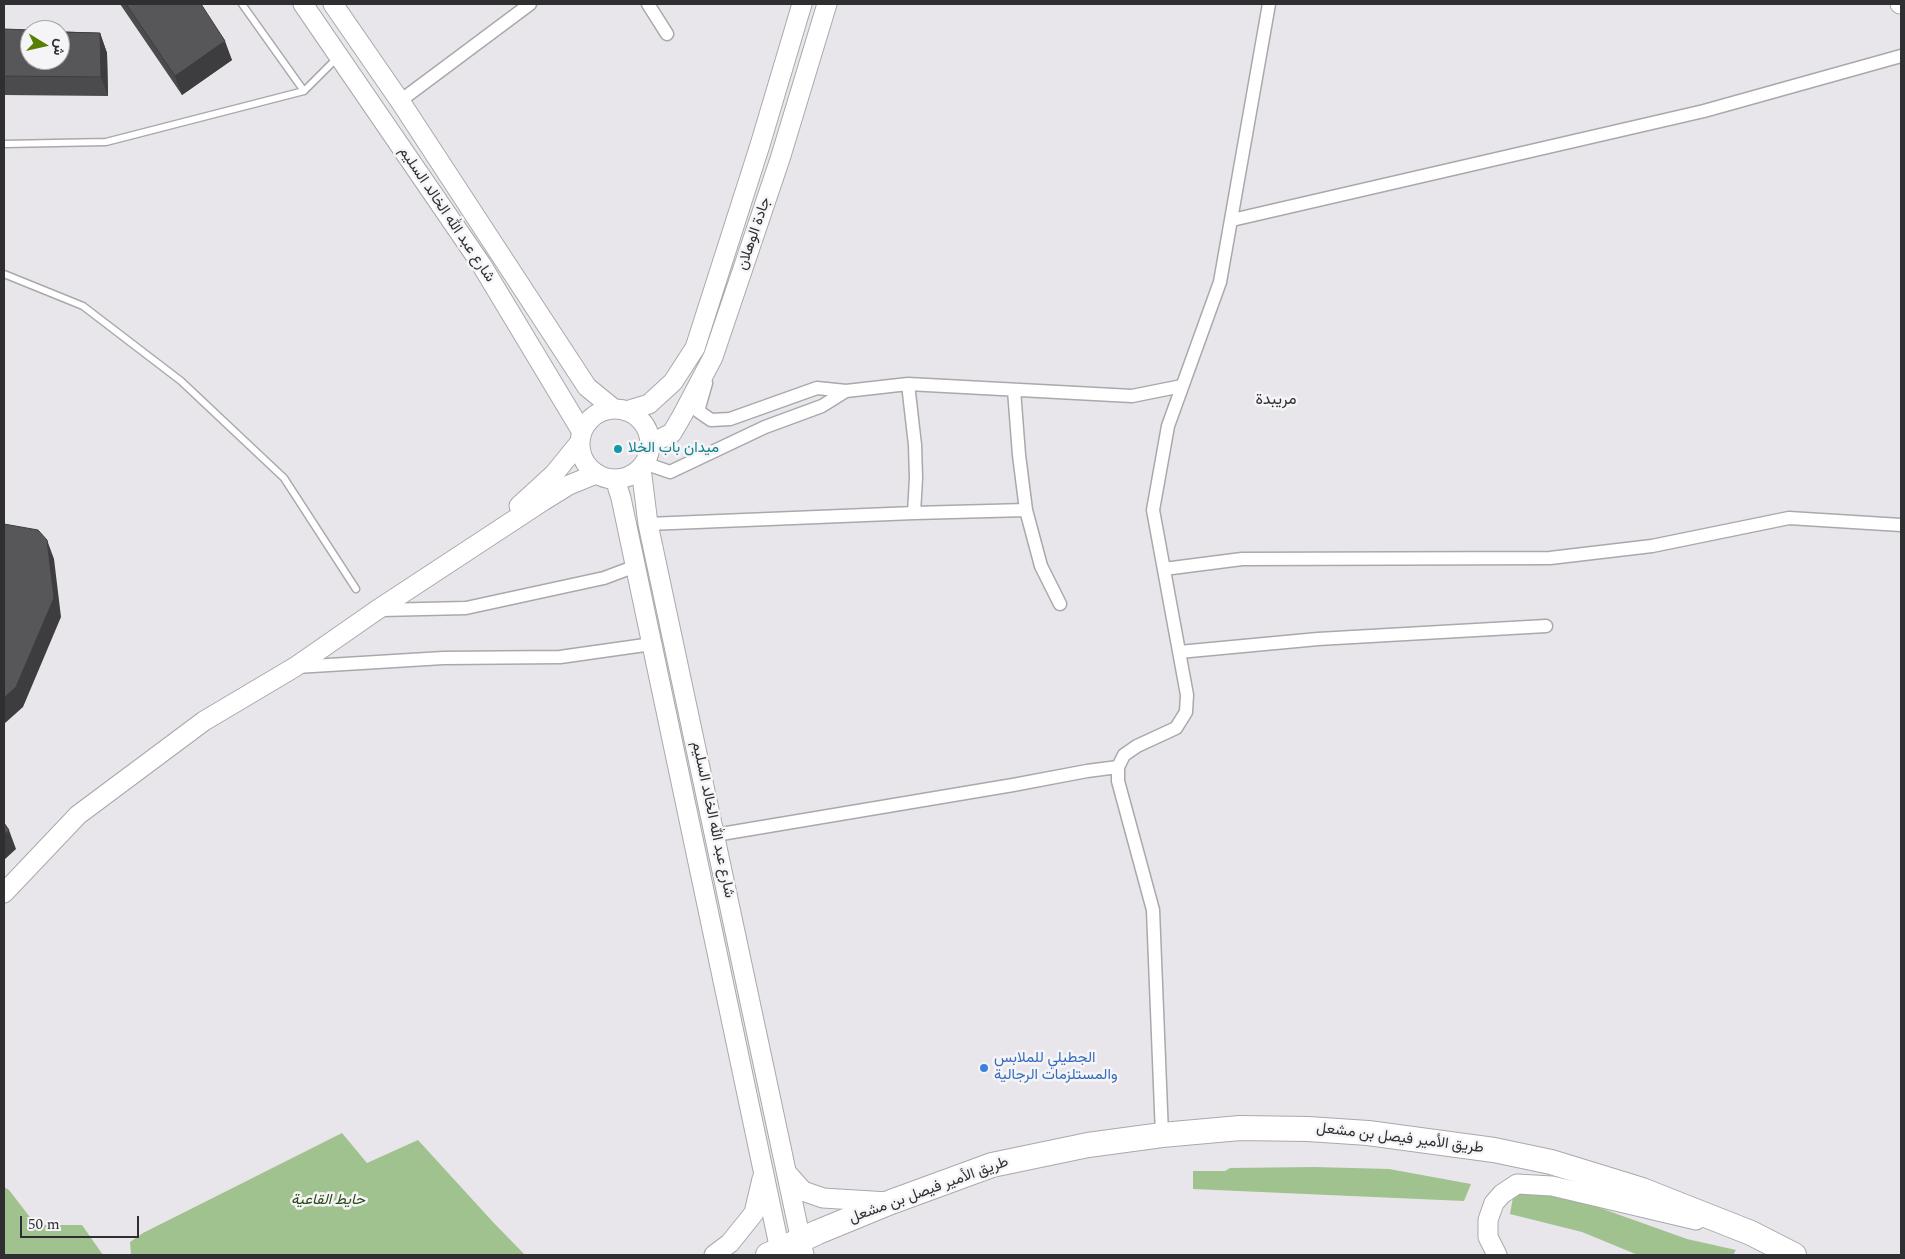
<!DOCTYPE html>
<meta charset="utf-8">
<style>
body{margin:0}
#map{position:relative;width:1905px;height:1259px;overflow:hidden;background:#e8e6ea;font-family:Spectral,Vazirmatn,serif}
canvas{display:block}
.frame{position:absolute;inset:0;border:5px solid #2f2e30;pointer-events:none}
.north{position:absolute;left:20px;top:20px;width:50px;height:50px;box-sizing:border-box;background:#f5f4f7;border:1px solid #a6a5a7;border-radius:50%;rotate:99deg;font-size:14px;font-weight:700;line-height:20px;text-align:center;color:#2f2e30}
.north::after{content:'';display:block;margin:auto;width:18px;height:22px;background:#568005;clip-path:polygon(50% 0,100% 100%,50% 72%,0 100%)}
.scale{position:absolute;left:20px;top:1216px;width:119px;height:22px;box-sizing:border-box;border:2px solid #2f2e30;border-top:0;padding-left:6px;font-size:15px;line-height:18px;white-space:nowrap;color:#2f2e30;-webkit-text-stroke:4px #f5f4f7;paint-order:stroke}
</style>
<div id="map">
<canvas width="1905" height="1259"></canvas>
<div class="frame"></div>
<div class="north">ش</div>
<div class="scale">50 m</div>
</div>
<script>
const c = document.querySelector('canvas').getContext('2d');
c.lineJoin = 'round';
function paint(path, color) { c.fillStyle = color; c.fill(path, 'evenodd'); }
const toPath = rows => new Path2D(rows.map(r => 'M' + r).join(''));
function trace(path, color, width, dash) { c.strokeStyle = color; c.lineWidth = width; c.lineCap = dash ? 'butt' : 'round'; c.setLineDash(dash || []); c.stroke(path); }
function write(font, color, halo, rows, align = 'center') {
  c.font = font + ' Spectral,Vazirmatn,serif'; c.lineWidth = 5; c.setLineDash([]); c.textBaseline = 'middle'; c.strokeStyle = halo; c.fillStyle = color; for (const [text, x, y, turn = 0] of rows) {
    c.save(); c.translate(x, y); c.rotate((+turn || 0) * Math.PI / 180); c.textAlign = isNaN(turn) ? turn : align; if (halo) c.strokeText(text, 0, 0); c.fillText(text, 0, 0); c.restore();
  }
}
paint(toPath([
 [342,1133,367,1163,418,1140,492,1221,525,1255,131,1255,130,1242,143,1233],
 [1314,1167,1389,1169,1471,1184,1464,1201,1193,1189,1193,1171,1225,1171,1230,1168],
 [4,1187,9,1190,36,1225,82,1225,103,1255,4,1255],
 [1523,1188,1575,1199,1687,1239,1736,1250,1733,1255,1638,1255,1582,1232,1510,1214,1513,1197]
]), '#a0c28e');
const lane = toPath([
 [242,4,304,91],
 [4,144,106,142,304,91,337,58],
 [4,274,83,306,181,381,284,478,356,589]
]);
const street = toPath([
 [648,4,667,34],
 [400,101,530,4],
 [1232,220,1704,111,1901,56],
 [706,383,698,411,711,420,730,419,817,388,846,391,908,384,1132,396,1182,386],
 [908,384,915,445,916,478,914,513],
 [1014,390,1019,455,1026,510,1041,566,1060,604],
 [644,463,670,472,765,427,822,406,846,391],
 [648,524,914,513,1026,510],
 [1164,569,1242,559,1550,558,1652,546,1789,518,1901,525],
 [380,610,466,608,604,578,636,566],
 [1179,652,1318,639,1546,626],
 [296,667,443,658,560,657,652,644],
 [715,835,1013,785,1087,771,1118,767],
 [1162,1135,1153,910,1118,781,1118,767,1124,755,1137,746,1176,728,1186,712,1187,695,1153,510,1168,426,1220,282,1269,4]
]);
const secondary = toPath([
 [303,4,481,264,582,432],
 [333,4,400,101,587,387,614,409],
 [1900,4,1901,4],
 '580 444a35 35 0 1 1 70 0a35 35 0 1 1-70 0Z',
 [626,411,649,404,673,382,695,348,760,145,802,4],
 [650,444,672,433,683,414,713,357,780,159,827,4],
 [641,468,648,524,804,1255],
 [615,479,621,498,781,1255],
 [519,506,554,474,580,442],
 [4,893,78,815,204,721,295,667,377,610,543,501,569,485,596,474],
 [787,1173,803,1191,823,1198,888,1202],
 [714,1255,730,1243,754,1213,762,1179],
 [1497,1255,1488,1237,1488,1220,1494,1203,1502,1194,1517,1184,1552,1186,1696,1220]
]);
const highway = toPath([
 [768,1255,818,1232,891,1202,992,1165,1088,1145,1162,1135,1240,1128,1308,1129,1368,1133,1494,1150,1551,1162,1642,1190,1751,1233,1794,1255]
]);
trace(lane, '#a9a8ac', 9);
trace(street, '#a9a8ac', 15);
trace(secondary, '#a9a8ac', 21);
trace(highway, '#a9a8ac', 26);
trace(lane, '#fff', 6);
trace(street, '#fff', 12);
trace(secondary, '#fff', 19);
trace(highway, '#fff', 24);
paint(toPath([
 [120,4,201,4,232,60,182,95],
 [4,29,100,33,107,53,108,96,4,95]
]), '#4b4a4d');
paint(toPath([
 [100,33,107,53,108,96,101,77],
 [225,41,232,60,182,95,175,76],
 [47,540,54,559,61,617,23,707,4,724,4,698],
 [9,830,16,849,4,860,4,834]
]), '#3d3c3e');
const building = toPath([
 [126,4,201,4,225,41,175,76,126,4],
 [4,29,30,30,30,60,60,60,60,32,100,33,101,77,4,76,4,29],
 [4,524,38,530,47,540,54,598,16,687,4,698,4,524],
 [4,823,9,830,4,834,4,823]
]);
paint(building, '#575659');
trace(building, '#3d3c3e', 1);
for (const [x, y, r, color] of [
 [618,449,5,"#0f9aa8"],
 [984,1068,5,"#3f7fe0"]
]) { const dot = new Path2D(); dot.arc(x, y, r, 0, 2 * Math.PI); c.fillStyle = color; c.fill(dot); trace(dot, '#f5f4f7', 2); }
write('15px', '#2f2e30', '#f5f4f7', [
 ["شارع عبد الله الخالد السليم",446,215,56],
 ["جادة الوهلان",755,234,-71],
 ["شارع عبد الله الخالد السليم",712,820,78],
 ["طريق الأمير فيصل بن مشعل",1400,1139,7],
 ["طريق الأمير فيصل بن مشعل",929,1191,-20]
]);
write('15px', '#0d838f', '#f5f4f7', [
 ["ميدان باب الخلا",628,449]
], 'left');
write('15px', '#366cbe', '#f5f4f7', [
 ["الجطيلي للملابس",994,1059],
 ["والمستلزمات الرجالية",994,1076]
], 'left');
write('italic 15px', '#284a0f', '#f5f4f7', [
 ["حايط القاعية",328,1201]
]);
write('16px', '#2f2e30', '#f5f4f7', [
 ["مريبدة",1276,401]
]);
</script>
